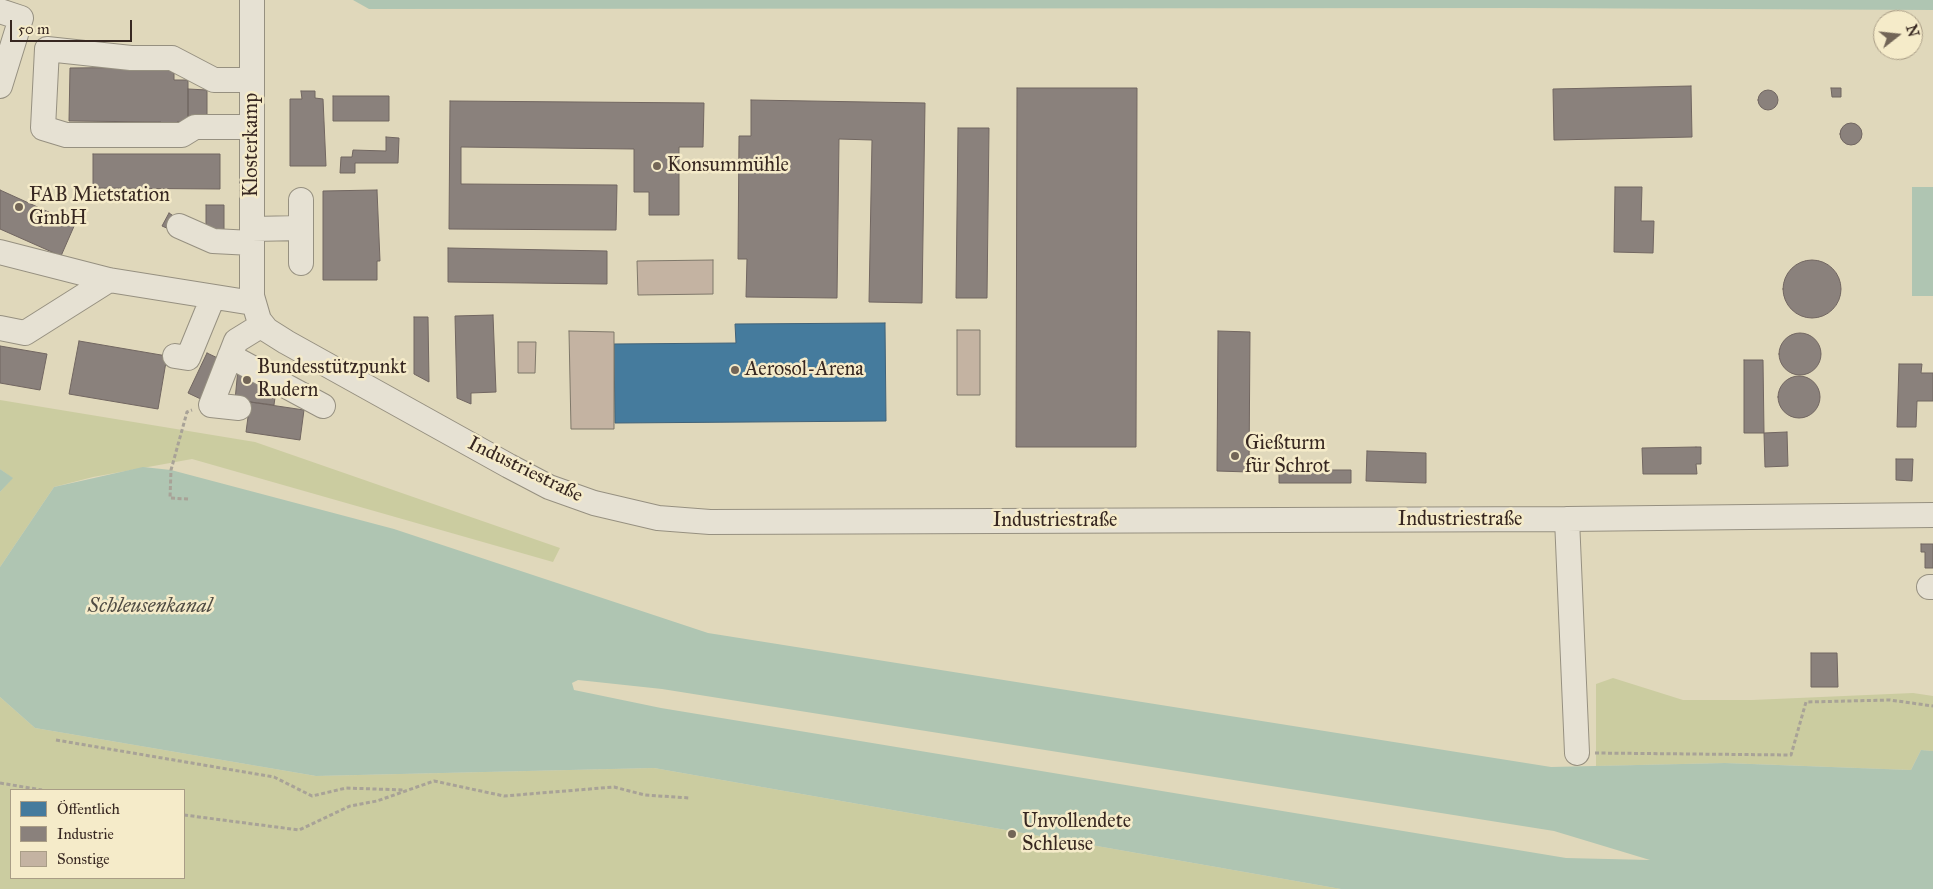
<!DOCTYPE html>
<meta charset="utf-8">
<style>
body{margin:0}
#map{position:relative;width:1933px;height:889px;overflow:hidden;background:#e0d8bb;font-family:"IM FELL Great Primer",serif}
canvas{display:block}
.legend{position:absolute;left:10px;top:789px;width:175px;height:90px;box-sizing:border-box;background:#f5ebc9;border:1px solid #a99d86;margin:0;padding:6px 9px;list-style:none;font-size:15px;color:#372721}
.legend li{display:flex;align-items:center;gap:10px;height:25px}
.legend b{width:25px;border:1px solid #a99d86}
.north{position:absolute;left:1873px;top:10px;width:50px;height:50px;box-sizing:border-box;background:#f5ebc9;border:1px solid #a99d86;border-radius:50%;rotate:74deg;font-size:14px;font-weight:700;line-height:20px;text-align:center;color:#372721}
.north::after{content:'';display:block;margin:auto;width:18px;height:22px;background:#726557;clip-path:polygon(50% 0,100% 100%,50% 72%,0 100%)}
.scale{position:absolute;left:10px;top:20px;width:122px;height:22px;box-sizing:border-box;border:2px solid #372721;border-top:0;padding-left:6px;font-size:15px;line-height:18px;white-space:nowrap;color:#372721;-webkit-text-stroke:4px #f5ebc9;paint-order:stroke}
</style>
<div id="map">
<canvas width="1933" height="889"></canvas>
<ul class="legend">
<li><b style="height:14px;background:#457b9d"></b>Öffentlich</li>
<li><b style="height:14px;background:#8a817c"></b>Industrie</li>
<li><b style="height:14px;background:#c4b3a2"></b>Sonstige</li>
</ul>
<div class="north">N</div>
<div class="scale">50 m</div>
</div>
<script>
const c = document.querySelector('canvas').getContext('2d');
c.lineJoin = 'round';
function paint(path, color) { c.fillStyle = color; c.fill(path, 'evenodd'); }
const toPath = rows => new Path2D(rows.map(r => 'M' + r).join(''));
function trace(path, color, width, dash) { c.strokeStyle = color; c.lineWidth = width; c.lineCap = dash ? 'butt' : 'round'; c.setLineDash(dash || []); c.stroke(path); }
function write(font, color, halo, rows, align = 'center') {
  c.font = font + ' "IM FELL Great Primer",serif'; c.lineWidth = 5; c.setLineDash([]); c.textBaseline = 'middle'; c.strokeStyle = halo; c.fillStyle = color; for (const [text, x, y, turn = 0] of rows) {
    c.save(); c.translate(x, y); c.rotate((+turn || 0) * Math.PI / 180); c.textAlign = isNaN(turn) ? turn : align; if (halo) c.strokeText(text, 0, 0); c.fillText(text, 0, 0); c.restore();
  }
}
paint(toPath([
 [0,400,255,442,560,548,553,562,192,459,93,477,54,487,0,567,0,492,12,478,0,469],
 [1613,678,1683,700,1752,700,1913,693,1933,696,1933,751,1921,750,1911,770,1725,763,1596,766,1596,684],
 [0,697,35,728,316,776,654,768,1341,889,0,889],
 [11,790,184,790,184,878,11,878]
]), '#cbcca0');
paint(toPath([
 [353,0,1933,0,1933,10,1523,8,369,9],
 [1912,187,1933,187,1933,296,1912,296],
 [143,467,171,470,394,529,708,633,1551,767,1725,763,1911,770,1921,750,1933,751,1933,889,1341,889,654,768,316,776,35,728,0,697,0,567,54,487],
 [578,680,662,689,1554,831,1650,860,1566,858,661,708,574,690,572,683],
 [0,469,13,478,0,492]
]), '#afc5b2');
const public = toPath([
 [885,323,886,421,615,423,614,344,736,343,735,324,885,323]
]);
paint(public, '#457b9d');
trace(public, '#416278', 1);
const industry = toPath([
 [174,67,174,80,188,80,188,122,177,122,177,131,161,130,161,122,69,121,70,68,174,67],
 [1691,86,1692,137,1554,140,1553,89,1691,86],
 [1017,88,1137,88,1136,447,1016,447,1017,88],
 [1831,88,1841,88,1841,97,1832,97,1831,88],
 [188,89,207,90,207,119,188,119,188,89],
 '1758 100a10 10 0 1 1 20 0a10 10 0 1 1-20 0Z',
 [301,91,315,91,315,98,323,99,326,166,290,166,290,99,302,99,301,91],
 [333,96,389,96,389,121,333,121,333,96],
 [751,100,925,103,922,303,869,302,872,140,839,139,837,298,746,297,747,259,738,259,739,136,751,136,751,100],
 [450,101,704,103,703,147,679,147,679,215,649,215,649,192,634,192,634,149,461,147,461,184,617,185,616,230,449,229,450,101],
 '1840 134a11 11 0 1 1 22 0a11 11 0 1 1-22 0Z',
 [958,128,989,128,987,298,956,298,958,128],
 [386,137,399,138,398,163,355,163,355,173,340,173,341,157,352,157,353,150,386,151,386,137],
 [93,154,220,154,220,189,93,188,93,154],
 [1615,187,1642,187,1641,221,1654,221,1653,253,1614,252,1615,187],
 [0,190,75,224,61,256,0,229,0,190],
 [377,190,380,261,377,261,377,280,323,280,323,191,377,190],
 [206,205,224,205,224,234,206,234,206,205],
 [169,213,175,217,169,229,162,226,169,213],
 [448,248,607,251,607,284,448,282,448,248],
 '1783 289a29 29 0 1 1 58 0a29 29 0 1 1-58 0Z',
 [493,315,496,392,471,393,471,404,457,398,455,316,493,315],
 [414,317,428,317,429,382,414,374,414,317],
 [1218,331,1250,332,1249,472,1217,471,1218,331],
 '1779 354a21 21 0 1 1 42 0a21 21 0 1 1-42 0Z',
 [79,341,167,356,158,409,69,394,79,341],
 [0,346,47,354,40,390,0,383,0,346],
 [207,353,224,361,205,401,188,393,207,353],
 [1744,360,1763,360,1764,433,1744,433,1744,360],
 [1899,364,1922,364,1921,373,1933,373,1933,401,1917,401,1916,427,1897,427,1899,364],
 [238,369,276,390,274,405,235,400,238,369],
 '1778 397a21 21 0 1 1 42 0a21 21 0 1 1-42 0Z',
 [250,402,304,410,300,440,246,432,250,402],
 [1787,432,1788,466,1765,467,1764,433,1787,432],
 [1696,447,1701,447,1701,464,1696,464,1697,474,1643,474,1642,448,1696,447],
 [1367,451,1426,453,1426,483,1366,481,1367,451],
 [1896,459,1913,459,1912,481,1896,480,1896,459],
 [1279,470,1351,470,1351,483,1279,483,1279,470],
 [1921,544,1933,544,1933,568,1925,568,1925,552,1921,552,1921,544],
 [1811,653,1837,653,1838,687,1811,687,1811,653]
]);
paint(industry, '#8a817c');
trace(industry, '#716661', 1);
const building = toPath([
 [713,260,713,294,638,295,637,261,713,260],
 [957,330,980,330,980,395,957,395,957,330],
 [569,331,614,332,614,429,571,429,569,331],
 [518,342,536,342,535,373,518,373,518,342]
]);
paint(building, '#c4b3a2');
trace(building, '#7f786a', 1);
const minor = toPath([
 [252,0,252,296,259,320,267,330,286,342,509,466,549,487,594,503,658,518,710,522,1567,519,1933,515],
 [0,11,21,18,0,86],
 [252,127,195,127,182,135,66,135,43,128,47,49,131,58,172,58,214,80,252,80],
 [179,226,213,241,252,243],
 [252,229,301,228],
 [0,252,109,280,253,303],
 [301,263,301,200],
 [0,328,25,333,109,280],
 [175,356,188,358,213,297],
 [230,356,323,406],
 [239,408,211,405,236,341,262,325],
 [1567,519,1577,753],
 [1929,587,1933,587]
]);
trace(minor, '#969080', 26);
trace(toPath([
 [188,499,170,498,171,470,187,412,192,410],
 [56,740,274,777,312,796,346,788,404,790],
 [1595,753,1791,755,1806,702,1890,700,1933,706],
 [0,783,42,790],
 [184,815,299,830,350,806,377,801,434,781,504,796,614,787,645,795,690,798]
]), '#a8a297', 3, [4, 2.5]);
trace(minor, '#e6e1d3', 24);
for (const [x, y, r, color] of [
 [657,166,5,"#726557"],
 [19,207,5,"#726557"],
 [735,370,5,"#726557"],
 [247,380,5,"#726557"],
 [1235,456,5,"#726557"],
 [1012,834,5,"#726557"]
]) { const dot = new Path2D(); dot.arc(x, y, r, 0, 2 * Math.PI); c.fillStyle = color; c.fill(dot); trace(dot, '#f5ebc9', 2); }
write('20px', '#372721', '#f5ebc9', [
 ["Klosterkamp",252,145,-90],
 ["Industriestraße",525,470,26],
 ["Industriestraße",1460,520],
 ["Industriestraße",1055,521]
]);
write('20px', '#372721', '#f5ebc9', [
 ["Konsummühle",667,166],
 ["FAB Mietstation",29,196],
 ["GmbH",29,219],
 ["Bundesstützpunkt",257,368],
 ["Rudern",257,391],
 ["Aerosol-Arena",745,370],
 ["Gießturm",1245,444],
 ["für Schrot",1245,467],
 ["Unvollendete",1022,822],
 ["Schleuse",1022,845]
], 'left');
write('italic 21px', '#504c44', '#f5ebc9', [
 ["Schleusenkanal",150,607]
]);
</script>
